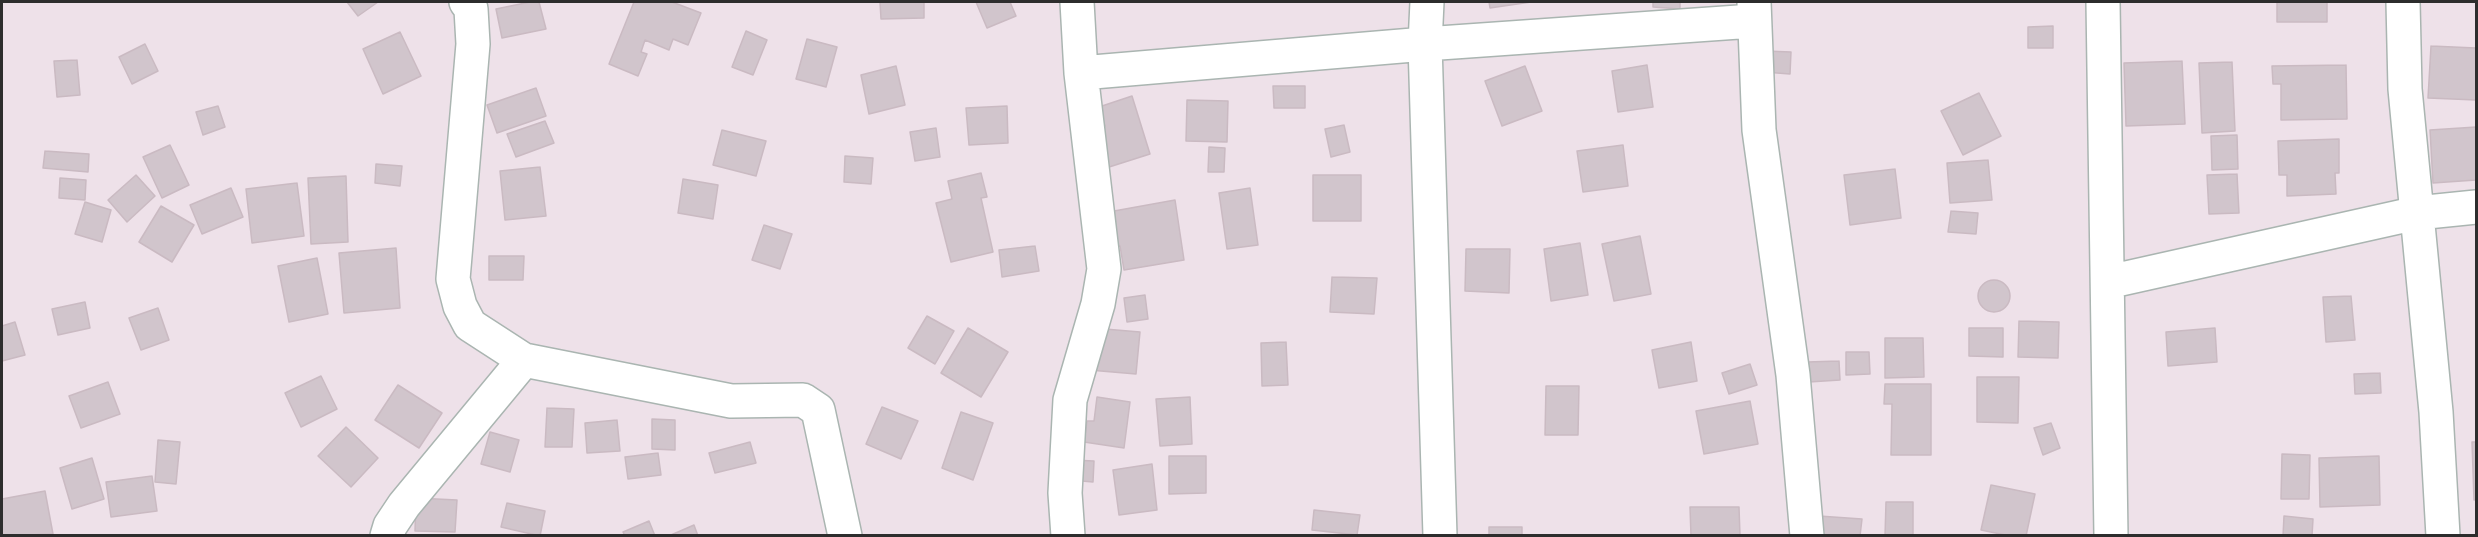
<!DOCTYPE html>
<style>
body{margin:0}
#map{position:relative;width:2478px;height:537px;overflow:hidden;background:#eee1e9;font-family:"Golos Text",sans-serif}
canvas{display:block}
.frame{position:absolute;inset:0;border:3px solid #2d2d2d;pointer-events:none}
</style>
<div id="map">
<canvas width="2478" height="537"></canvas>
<div class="frame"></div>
</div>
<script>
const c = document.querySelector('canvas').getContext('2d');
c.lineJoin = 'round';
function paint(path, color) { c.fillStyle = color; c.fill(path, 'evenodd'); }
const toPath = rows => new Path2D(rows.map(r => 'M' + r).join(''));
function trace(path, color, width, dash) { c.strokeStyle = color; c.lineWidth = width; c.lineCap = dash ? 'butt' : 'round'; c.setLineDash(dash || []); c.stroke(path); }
const building = toPath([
 [347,2,378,2,358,16,347,2],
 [530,2,539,2,546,29,502,38,496,9,530,2],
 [634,2,672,2,701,13,688,45,673,39,669,50,645,40,641,52,647,54,638,76,609,64,634,2],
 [880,2,924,2,924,18,881,19,880,2],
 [976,2,1010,2,1016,16,987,28,976,2],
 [1489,2,1531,2,1490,8,1489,2],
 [1653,2,1680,2,1680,9,1653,7,1653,2],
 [2277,2,2327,2,2327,22,2277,22,2277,2],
 [2053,26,2053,48,2028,48,2028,27,2053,26],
 [746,31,767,40,753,75,732,67,746,31],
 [400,32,421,76,383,94,363,49,400,32],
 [807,39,837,47,826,87,796,79,807,39],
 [145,44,158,71,132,84,119,57,145,44],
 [2431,46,2476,48,2476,100,2428,98,2431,46],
 [1765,51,1791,52,1790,74,1764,72,1765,51],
 [77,60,80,95,57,97,54,61,77,60],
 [2182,61,2185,124,2126,126,2124,63,2182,61],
 [2232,62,2235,131,2202,133,2199,63,2232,62],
 [1647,65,1653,107,1618,112,1612,71,1647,65],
 [2346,65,2347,119,2281,120,2281,84,2273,84,2272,66,2346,65],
 [896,66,905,105,869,114,861,75,896,66],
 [1525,66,1542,111,1502,126,1485,81,1525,66],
 [1273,86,1305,86,1305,108,1274,108,1273,86],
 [536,88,546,116,497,133,487,105,536,88],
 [1979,93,2001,136,1963,155,1941,111,1979,93],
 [1132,96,1150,154,1106,168,1094,129,1105,126,1099,107,1132,96],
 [1187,100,1228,101,1227,142,1186,141,1187,100],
 [218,106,225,127,203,135,196,112,218,106],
 [1007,106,1008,143,969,145,966,108,1007,106],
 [545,121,554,143,516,157,507,134,545,121],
 [1344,125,1350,152,1331,157,1325,129,1344,125],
 [2476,127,2476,180,2433,183,2430,130,2476,127],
 [936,128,940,157,915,161,910,132,936,128],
 [722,130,766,141,756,176,713,165,722,130],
 [2237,135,2238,169,2212,170,2211,136,2237,135],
 [2339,139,2339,173,2335,173,2336,194,2287,196,2287,175,2279,175,2278,141,2339,139],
 [170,145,189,185,162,198,143,157,170,145],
 [1623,145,1628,186,1583,192,1577,151,1623,145],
 [1209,147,1225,148,1224,172,1208,172,1209,147],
 [45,151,89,154,88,172,43,168,45,151],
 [845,156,873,158,871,184,844,182,845,156],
 [1988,160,1992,200,1950,203,1947,163,1988,160],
 [376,164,402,166,400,186,375,183,376,164],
 [540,167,546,216,505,220,500,171,540,167],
 [1895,169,1901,218,1850,225,1844,175,1895,169],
 [981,173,987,197,981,198,993,252,951,262,936,203,952,199,948,181,981,173],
 [2237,174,2239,213,2209,214,2207,175,2237,174],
 [136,175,155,196,127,222,108,200,136,175],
 [1313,175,1361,175,1361,221,1313,221,1313,175],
 [346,176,348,242,311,244,308,178,346,176],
 [60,178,86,180,85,200,59,198,60,178],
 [683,179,718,185,713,219,678,213,683,179],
 [297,183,304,236,252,243,246,189,297,183],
 [231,188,243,217,202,234,190,205,231,188],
 [1250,188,1258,245,1227,249,1219,193,1250,188],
 [1175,200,1184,260,1124,270,1120,246,1109,248,1103,213,1175,200],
 [85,202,111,210,102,242,75,234,85,202],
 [161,206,194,225,172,262,139,242,161,206],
 [1951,211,1978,213,1976,234,1948,232,1951,211],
 [764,225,792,234,780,269,752,260,764,225],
 [1640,236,1651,294,1614,301,1602,244,1640,236],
 [1580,243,1588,295,1551,301,1544,249,1580,243],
 [1035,246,1039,271,1002,277,999,250,1035,246],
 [396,248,400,308,344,313,339,253,396,248],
 [1466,249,1510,249,1509,293,1465,291,1466,249],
 [489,256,524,256,523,280,489,280,489,256],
 [317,258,328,314,289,322,278,266,317,258],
 [1332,277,1377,278,1374,314,1330,312,1332,277],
 '1978 296a16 16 0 1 1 32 0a16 16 0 1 1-32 0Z',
 [1145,295,1148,319,1127,322,1124,298,1145,295],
 [2351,296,2355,340,2326,342,2323,297,2351,296],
 [85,302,90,328,58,335,52,309,85,302],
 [158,308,169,340,141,350,129,318,158,308],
 [927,316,954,331,935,364,908,348,927,316],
 [2019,321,2059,322,2058,358,2018,357,2019,321],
 [15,322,25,355,2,361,2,326,15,322],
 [968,328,1008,352,981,397,941,373,968,328],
 [1093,328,1140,332,1136,374,1089,370,1093,328],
 [1969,328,2003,328,2003,357,1969,356,1969,328],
 [2215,328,2217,362,2168,366,2166,332,2215,328],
 [1885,338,1923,338,1924,377,1885,378,1885,338],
 [1286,342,1288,385,1262,386,1261,343,1286,342],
 [1691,342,1697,381,1659,388,1652,350,1691,342],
 [1846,352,1869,352,1870,374,1846,375,1846,352],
 [1839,361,1840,380,1809,382,1807,362,1839,361],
 [1750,364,1757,385,1729,394,1722,373,1750,364],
 [2380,373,2381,393,2355,394,2354,374,2380,373],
 [321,376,337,409,301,427,285,393,321,376],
 [1977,377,2019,377,2018,423,1977,422,1977,377],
 [108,382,120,414,81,428,69,396,108,382],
 [1885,384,1931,384,1931,455,1891,455,1892,404,1884,404,1885,384],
 [398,385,442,413,419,448,375,420,398,385],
 [1546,386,1579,386,1578,435,1545,435,1546,386],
 [1097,397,1130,402,1124,448,1084,442,1087,421,1094,421,1097,397],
 [1190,397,1192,444,1160,446,1156,399,1190,397],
 [1750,401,1758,444,1704,454,1696,411,1750,401],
 [882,407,918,421,901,459,866,444,882,407],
 [547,408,574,409,572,447,545,447,547,408],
 [961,412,993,423,973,480,942,468,961,412],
 [652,419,675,420,675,450,652,449,652,419],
 [617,420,620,451,587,453,585,423,617,420],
 [2051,423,2060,448,2043,455,2034,428,2051,423],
 [346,427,378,458,351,487,318,456,346,427],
 [490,432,519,440,510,472,481,464,490,432],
 [158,440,180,442,176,484,155,482,158,440],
 [750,442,756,463,715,473,709,453,750,442],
 [2472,442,2476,442,2476,499,2474,500,2472,442],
 [658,453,661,475,628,479,625,457,658,453],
 [2282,454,2310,455,2309,499,2281,499,2282,454],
 [1169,456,1206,456,1206,493,1169,494,1169,456],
 [2379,456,2380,505,2320,507,2319,458,2379,456],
 [92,458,104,499,72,509,60,468,92,458],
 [1072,460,1094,461,1093,482,1070,480,1072,460],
 [1152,464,1157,510,1119,515,1113,470,1152,464],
 [152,476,157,511,111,517,106,482,152,476],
 [1991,485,2035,494,2026,536,2010,536,1981,530,1991,485],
 [45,491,53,534,2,536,2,499,45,491],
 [416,498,457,500,455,532,415,531,416,498],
 [1886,502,1913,502,1913,536,1885,536,1886,502],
 [507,503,545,511,540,536,501,527,507,503],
 [1690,507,1739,507,1740,536,1691,536,1690,507],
 [1314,510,1360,515,1357,535,1312,530,1314,510],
 [1819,516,1862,519,1860,536,1818,536,1819,516],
 [2284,516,2313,519,2312,536,2283,536,2284,516],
 [649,521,655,536,625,536,623,532,649,521],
 [694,525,698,536,671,536,671,535,694,525],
 [1489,527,1522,527,1522,536,1489,536,1489,527]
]);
paint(building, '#d1c5cc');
trace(building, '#cabac2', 1.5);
const minor = toPath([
 [466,2,471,9,473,44,453,279,460,306,470,325,524,360,731,401,803,400,818,410,845,536],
 [1427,2,1425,44,1440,536],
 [1754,2,1759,130,1793,375,1807,536],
 [2103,2,2111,536],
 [2403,2,2405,89,2436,412,2443,536],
 [1081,73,1425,44,1753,21],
 [2108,282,2417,213,2476,207],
 [387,536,390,526,404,505,524,360],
 [1068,536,1065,493,1070,400,1098,304,1104,269,1081,73,1077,2]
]);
trace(minor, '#aab5b1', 36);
trace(minor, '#fff', 33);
</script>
